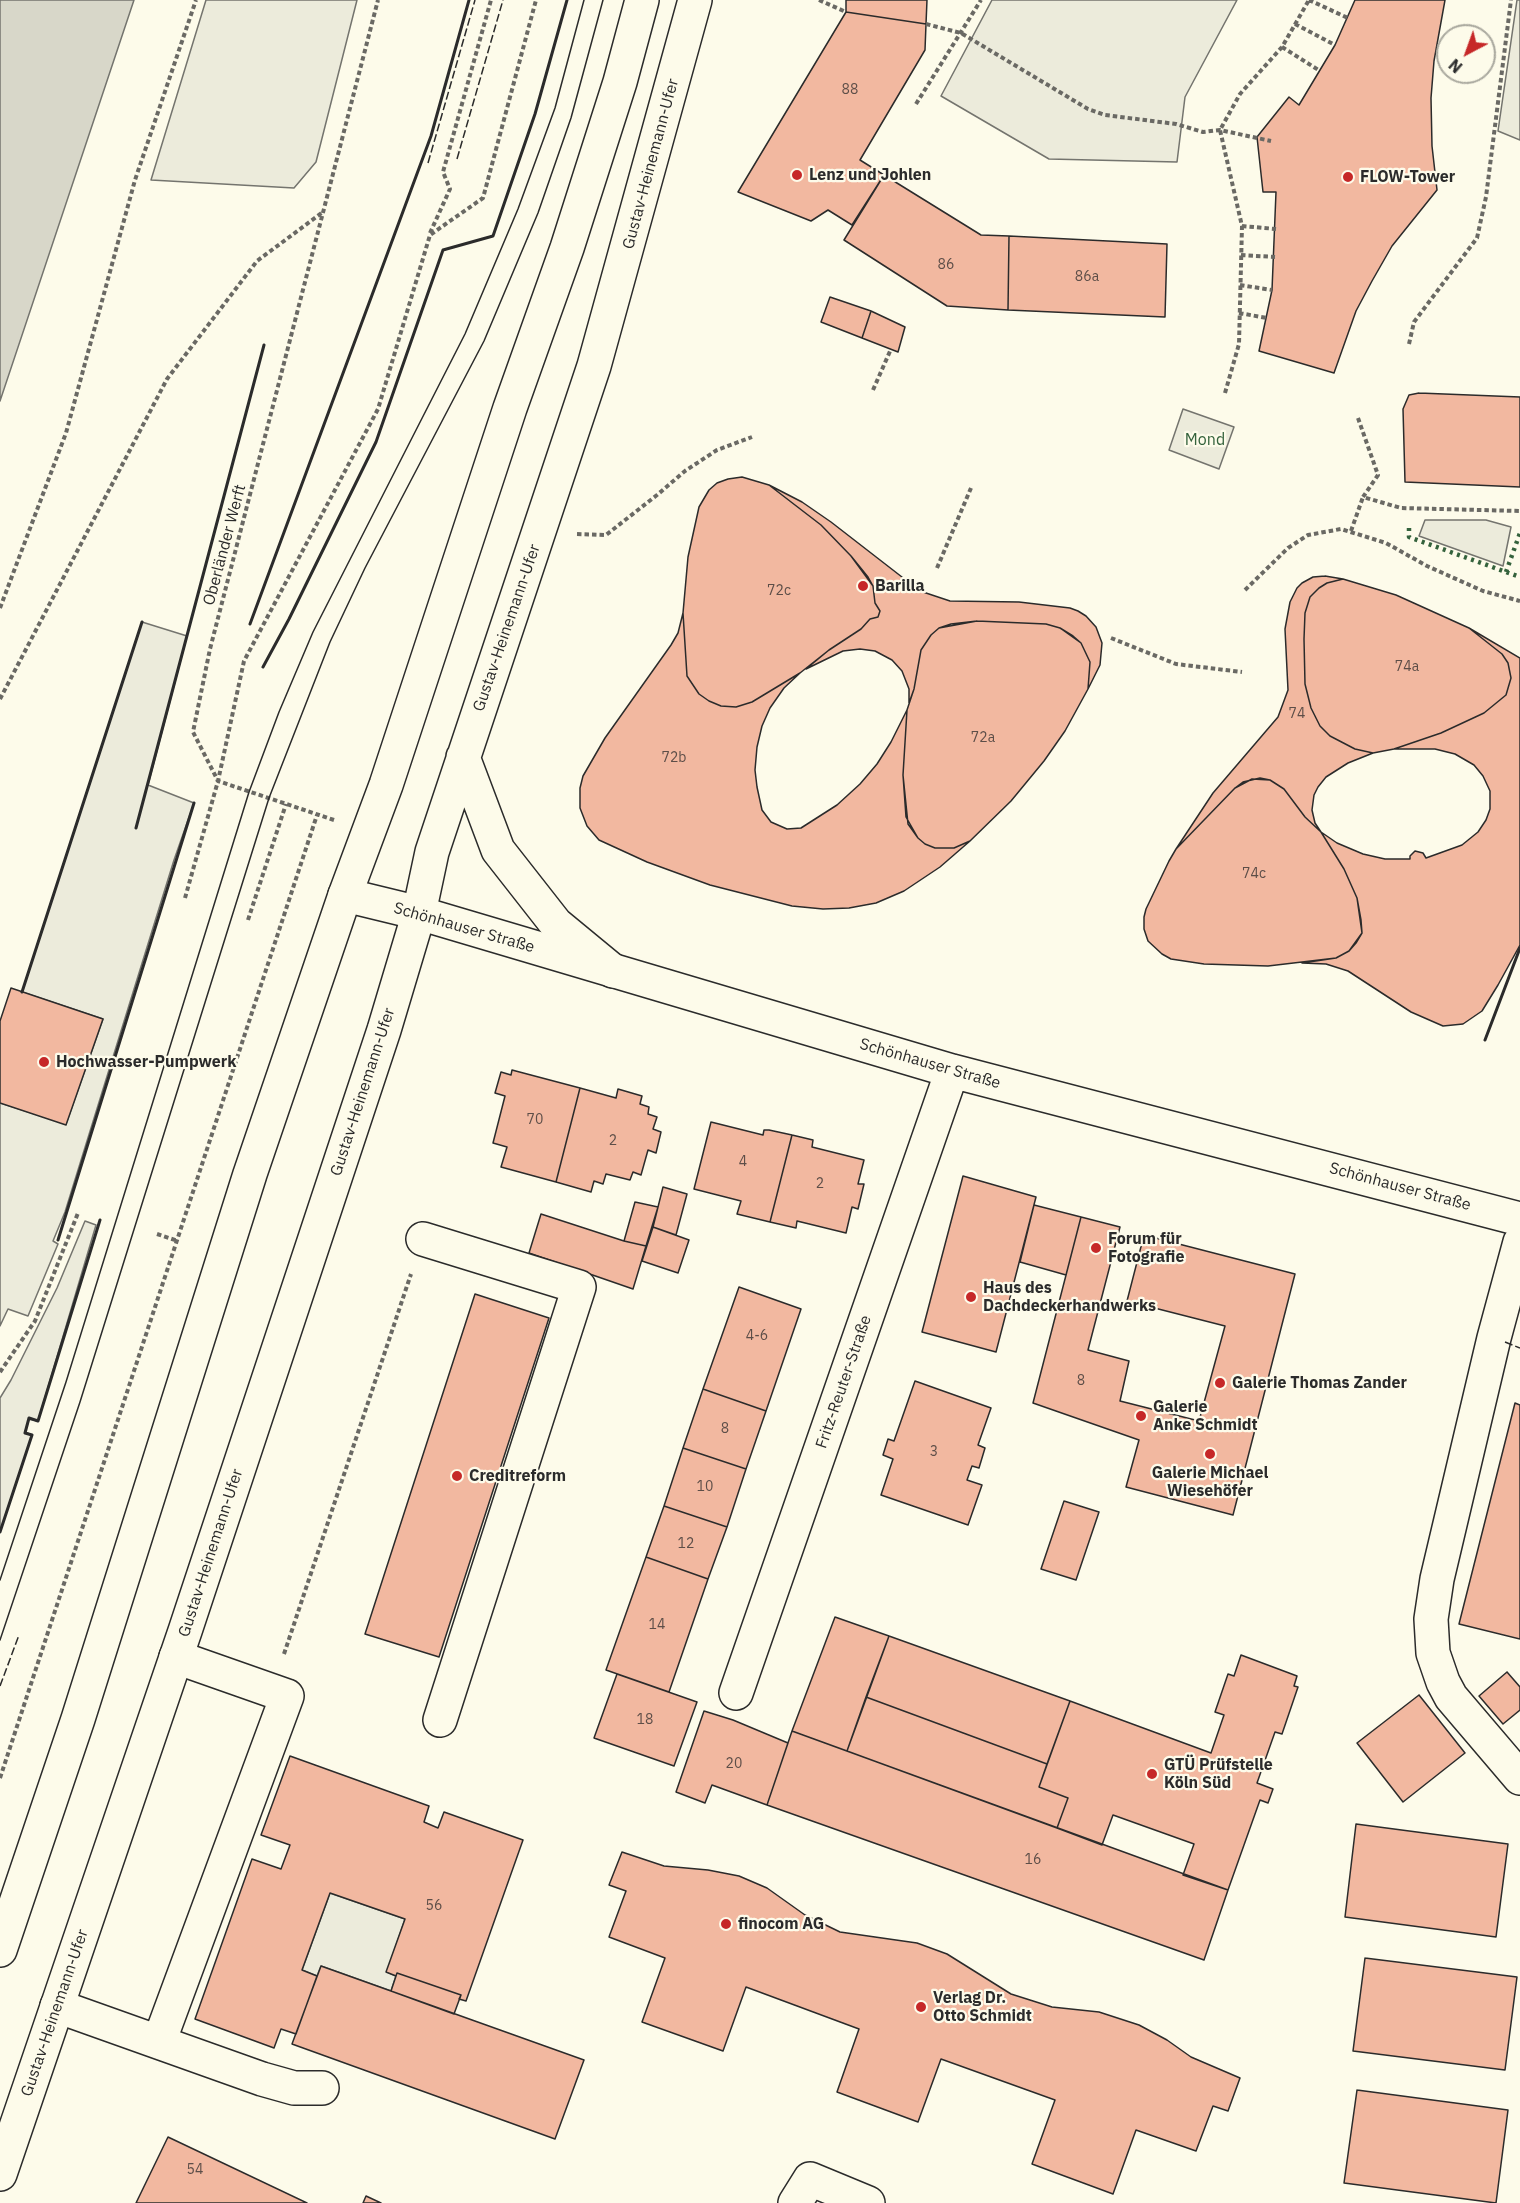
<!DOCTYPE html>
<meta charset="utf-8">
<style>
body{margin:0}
#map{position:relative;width:1520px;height:2203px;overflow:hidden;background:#fdfbea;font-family:"IBM Plex Sans",sans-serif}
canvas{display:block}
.north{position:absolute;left:1436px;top:24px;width:60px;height:60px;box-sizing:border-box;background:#fdfbea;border:2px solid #a9a89e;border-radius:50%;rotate:221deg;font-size:16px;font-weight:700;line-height:24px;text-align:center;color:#2b2b2b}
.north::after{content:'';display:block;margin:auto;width:21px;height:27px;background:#c62828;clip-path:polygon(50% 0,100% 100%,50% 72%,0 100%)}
</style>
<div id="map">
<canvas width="1520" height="2203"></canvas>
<div class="north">N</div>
</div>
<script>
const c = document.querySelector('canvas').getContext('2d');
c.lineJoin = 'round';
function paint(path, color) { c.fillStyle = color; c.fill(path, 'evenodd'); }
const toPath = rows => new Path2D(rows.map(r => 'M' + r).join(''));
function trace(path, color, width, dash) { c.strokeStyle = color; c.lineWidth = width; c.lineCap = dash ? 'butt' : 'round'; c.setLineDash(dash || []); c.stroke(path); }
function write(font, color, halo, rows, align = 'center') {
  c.font = font + ' "IBM Plex Sans",sans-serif'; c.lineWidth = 4.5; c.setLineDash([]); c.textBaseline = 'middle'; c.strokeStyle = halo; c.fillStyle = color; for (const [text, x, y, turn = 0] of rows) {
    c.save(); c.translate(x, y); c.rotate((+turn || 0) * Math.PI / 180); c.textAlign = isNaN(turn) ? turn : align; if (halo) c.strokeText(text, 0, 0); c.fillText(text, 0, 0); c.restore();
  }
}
const green = toPath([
 [206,0,357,0,316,162,294,188,151,180,206,0],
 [992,0,1237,0,1185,97,1177,162,1049,159,941,96,992,0],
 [1517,0,1520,0,1520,140,1498,131,1517,0],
 [1183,409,1234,427,1219,469,1169,450,1183,409],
 [1425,520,1486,520,1511,527,1503,566,1419,536,1425,520],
 [142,622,187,636,148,785,194,803,174,860,65,1212,53,1241,58,1244,28,1316,8,1309,0,1326,0,1103,66,1124,103,1019,22,992,142,622],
 [85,1221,96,1225,38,1421,29,1419,25,1432,32,1435,0,1532,0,1398,11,1380,57,1288,85,1221],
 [330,1893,405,1919,387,1972,396,1976,391,1991,321,1966,317,1976,302,1970,330,1893]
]);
paint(green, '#ecebdb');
trace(green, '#74746e', 1.5);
const water = toPath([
 [0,0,134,0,0,401,0,0]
]);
paint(water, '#d8d7c9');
trace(water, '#74746e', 1.5);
const building = toPath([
 [846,0,927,0,926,24,846,12,846,0],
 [1355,0,1445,0,1434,61,1431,98,1432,146,1437,190,1392,246,1372,281,1356,311,1334,373,1259,351,1272,290,1276,192,1263,192,1257,137,1289,97,1299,105,1335,45,1355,0],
 [846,12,926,24,925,50,860,160,884,175,852,225,828,210,811,221,738,192,846,12],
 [884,175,981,235,1009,236,1008,310,947,306,844,240,884,175],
 [1009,236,1167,244,1165,317,1008,310,1009,236],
 [830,297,871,311,862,338,821,322,830,297],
 [871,311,905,327,898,352,862,338,871,311],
 [1419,393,1520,397,1520,487,1405,482,1403,409,1409,395,1419,393],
 [742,477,769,485,821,525,851,556,868,577,873,586,875,603,880,611,878,617,870,619,861,629,829,650,800,673,752,702,736,707,721,706,709,701,699,694,687,676,683,613,688,557,699,507,709,490,717,483,728,479,742,477],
 [769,485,802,502,831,522,920,591,950,601,1019,602,1070,608,1078,611,1086,616,1096,627,1102,643,1100,665,1088,689,1090,662,1081,643,1060,628,1046,624,977,621,939,628,931,635,921,650,914,689,909,703,909,689,902,671,892,660,875,651,860,649,843,651,806,669,829,650,861,629,870,619,878,617,880,611,875,603,873,586,851,556,821,525,769,485],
 [1325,576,1343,579,1327,583,1319,588,1310,597,1305,613,1304,639,1305,684,1311,708,1320,726,1330,736,1355,749,1373,753,1348,763,1326,777,1318,787,1314,795,1312,810,1315,823,1321,832,1305,817,1284,789,1270,780,1252,779,1235,788,1176,849,1213,793,1278,717,1288,690,1285,629,1290,602,1297,588,1302,583,1313,577,1325,576],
 [1343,579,1396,595,1469,628,1502,654,1508,663,1511,678,1506,695,1484,713,1441,733,1394,749,1373,753,1355,749,1330,736,1320,726,1311,708,1305,684,1304,639,1305,613,1310,597,1319,588,1327,583,1343,579],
 [683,613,687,676,699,694,709,701,721,706,736,707,752,702,800,673,784,688,770,708,762,726,757,747,755,770,757,787,762,810,771,822,787,829,801,828,837,805,860,784,877,764,891,742,907,710,903,775,908,824,918,838,925,844,935,848,954,848,970,841,940,867,904,891,876,903,849,908,823,909,792,906,710,885,647,862,599,840,587,826,580,808,580,788,583,776,605,738,671,645,678,633,683,613],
 [977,621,1046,624,1060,628,1073,636,1081,643,1090,662,1088,689,1065,731,1044,761,1011,801,970,841,954,848,935,848,925,844,918,838,906,817,903,775,907,710,914,689,921,650,931,635,939,628,951,624,977,621],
 [1469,628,1520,658,1520,945,1498,985,1482,1011,1463,1024,1443,1026,1411,1012,1348,971,1326,964,1302,963,1336,958,1349,951,1362,933,1357,898,1344,869,1321,832,1337,843,1363,854,1385,859,1410,859,1410,856,1415,851,1423,853,1426,858,1462,845,1478,832,1486,820,1490,809,1490,791,1483,776,1474,765,1455,754,1435,749,1394,749,1441,733,1484,713,1506,695,1511,678,1508,663,1502,654,1469,628],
 [1260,778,1270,780,1284,789,1305,817,1321,832,1344,869,1357,898,1361,920,1362,933,1356,943,1349,951,1336,958,1268,966,1204,964,1171,959,1162,954,1148,941,1144,929,1144,917,1146,909,1169,861,1176,849,1235,788,1243,782,1260,778],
 [11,988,103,1019,66,1125,0,1103,0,1021,11,988],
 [512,1070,580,1088,556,1182,501,1167,507,1147,493,1143,505,1096,495,1093,501,1072,511,1075,512,1070],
 [580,1088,616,1098,618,1089,642,1096,640,1104,649,1107,648,1114,657,1117,653,1129,661,1132,656,1153,648,1150,641,1175,633,1172,630,1180,606,1174,603,1184,594,1181,591,1192,556,1182,580,1088],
 [711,1122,763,1135,764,1130,769,1130,792,1135,770,1222,737,1214,741,1201,694,1189,711,1122],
 [792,1135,813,1140,812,1147,864,1160,858,1184,864,1184,858,1209,852,1207,846,1233,797,1221,796,1228,770,1222,792,1135],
 [963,1176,1036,1197,996,1352,922,1332,963,1176],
 [663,1187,687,1194,676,1235,653,1227,663,1187],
 [635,1202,658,1207,646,1246,624,1241,635,1202],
 [1034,1205,1081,1217,1066,1275,1020,1262,1034,1205],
 [541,1214,624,1241,646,1246,633,1289,529,1253,541,1214],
 [1081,1217,1120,1227,1088,1350,1129,1361,1120,1401,1199,1421,1225,1326,1127,1301,1144,1235,1295,1274,1233,1515,1126,1487,1139,1440,1033,1403,1081,1217],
 [653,1227,689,1240,678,1273,642,1261,653,1227],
 [739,1287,801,1309,766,1411,703,1389,739,1287],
 [475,1294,549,1318,439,1657,365,1634,475,1294],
 [915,1381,991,1408,978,1445,985,1448,979,1468,972,1466,967,1480,982,1485,968,1525,881,1495,893,1459,883,1455,888,1439,894,1441,915,1381],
 [703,1389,766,1411,746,1469,683,1448,703,1389],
 [1515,1403,1520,1405,1520,1639,1459,1624,1515,1403],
 [683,1448,746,1469,727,1527,664,1506,683,1448],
 [1064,1501,1099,1512,1076,1580,1041,1569,1064,1501],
 [664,1506,727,1527,708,1579,646,1557,664,1506],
 [646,1557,708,1579,669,1692,606,1670,646,1557],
 [835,1617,889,1636,847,1751,792,1731,835,1617],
 [889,1636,1070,1701,1047,1764,866,1697,889,1636],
 [1241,1655,1297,1676,1294,1686,1298,1687,1282,1734,1275,1732,1257,1783,1273,1789,1268,1803,1260,1800,1228,1890,1183,1875,1194,1844,1113,1815,1102,1845,1057,1828,1068,1798,1039,1787,1070,1701,1211,1753,1224,1715,1215,1712,1228,1674,1234,1676,1241,1655],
 [1507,1672,1520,1687,1520,1710,1503,1724,1479,1696,1507,1672],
 [617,1674,697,1702,674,1766,594,1738,617,1674],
 [1419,1695,1465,1753,1403,1802,1357,1743,1419,1695],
 [866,1697,1047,1764,1039,1787,1068,1798,1057,1828,847,1751,866,1697],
 [704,1711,733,1720,788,1743,767,1805,712,1785,705,1803,676,1792,704,1711],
 [792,1731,1228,1890,1204,1960,767,1805,792,1731],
 [290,1756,429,1806,424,1822,438,1828,444,1812,523,1840,466,2001,459,1999,461,1995,397,1973,396,1976,386,1972,405,1919,330,1893,302,1970,317,1976,296,2034,281,2029,274,2048,195,2019,252,1859,281,1869,290,1845,261,1835,290,1756],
 [1356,1824,1508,1844,1496,1937,1345,1917,1356,1824],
 [622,1852,664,1866,708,1870,739,1876,767,1888,805,1915,840,1932,917,1943,947,1954,1011,1994,1052,2007,1099,2012,1139,2025,1167,2040,1191,2057,1240,2078,1228,2111,1213,2106,1196,2151,1136,2130,1113,2194,1032,2164,1055,2100,941,2059,918,2122,837,2092,859,2029,746,1987,723,2051,642,2022,665,1958,609,1937,626,1891,609,1885,622,1852],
 [1365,1958,1517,1977,1505,2070,1353,2051,1365,1958],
 [321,1966,584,2060,555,2139,292,2044,321,1966],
 [397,1973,461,1995,454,2014,391,1991,397,1973],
 [1357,2090,1508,2110,1496,2203,1344,2183,1357,2090],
 [168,2137,307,2203,136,2203,168,2137],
 [366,2196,381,2203,363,2203,366,2196]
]);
paint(building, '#f2b8a0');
trace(building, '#2b2b2b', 1.5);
const minor = toPath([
 [345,895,419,913,952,1071,1520,1219],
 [423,1239,579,1287,440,1720],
 [1520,1242,1494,1338,1437,1579,1431,1619,1433,1653,1443,1682,1451,1697,1520,1778],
 [736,1693,952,1071],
 [57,2006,262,2079,294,2088,322,2088],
 [159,2042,287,1696,176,1657],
 [795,2203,810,2179,868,2203]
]);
const major = toPath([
 [463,757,498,850,556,924,613,971],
 [0,1950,78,1719,250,1174,345,895,386,785,510,408,567,248,620,82,642,0],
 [0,2174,185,1631,384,1030,419,913,432,852,594,366,695,0]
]);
trace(minor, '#2b2b2b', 36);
trace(major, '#2b2b2b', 36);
trace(toPath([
 [819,0,846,12],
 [1309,0,1348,18],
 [926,24,961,33,1088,109,1105,115,1176,124,1203,132,1220,130,1271,141],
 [1295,24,1335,45],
 [1282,47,1320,71],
 [916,104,981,0],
 [1242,226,1276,229],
 [430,233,450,189,443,172,491,0],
 [1241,255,1275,257],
 [1240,285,1272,290],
 [1239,313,1267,318],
 [1409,344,1414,322,1477,238,1486,197,1511,0],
 [873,390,891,349],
 [1225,393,1239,344,1242,226,1220,130,1240,94,1282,47,1309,0],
 [1358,418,1378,475,1363,497,1401,508,1520,511],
 [1351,531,1363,497],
 [577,534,606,535,657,495,685,471,717,450,752,437],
 [937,568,971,488],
 [1245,590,1288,548,1308,535,1341,529,1386,543,1427,566,1483,591,1520,601],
 [0,608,66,433,135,180,196,0],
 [1111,638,1176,664,1242,672],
 [0,699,167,379,257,261,323,212],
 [334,820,218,781,193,732,210,649,378,0],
 [185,898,218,781,244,661,378,409,430,235,483,198,536,0],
 [248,920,286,804],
 [157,1234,178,1241],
 [0,1372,35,1321,78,1213],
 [284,1654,411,1274],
 [0,1778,317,815]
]), '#6a6964', 4, [4.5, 3]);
trace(minor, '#fdfbea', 33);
trace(major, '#fdfbea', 33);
trace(toPath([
 [0,1580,66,1382,249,792,279,712,313,632,465,334,518,209,555,108,584,0],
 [0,1640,80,1402,269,798,330,642,365,568,484,341,538,213,571,118,603,0]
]), '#2b2b2b', 1.5);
trace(toPath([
 [1409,528,1409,537,1520,577],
 [1506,572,1520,533]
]), '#34623c', 4.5, [3, 4.5]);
trace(toPath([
 [457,159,503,0],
 [428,163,475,0],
 [1505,1342,1520,1348],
 [0,1686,19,1635]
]), '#2b2b2b', 1.5, [8, 3]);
trace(toPath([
 [250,624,431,136,469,0],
 [263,667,289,619,376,442,443,250,493,236,535,114,567,0],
 [136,828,264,345],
 [22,992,142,622],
 [1485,1040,1520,948],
 [58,1240,194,803],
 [0,1532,32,1435,25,1433,29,1418,38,1421,100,1220]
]), '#2b2b2b', 3);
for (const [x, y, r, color] of [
 [797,175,6,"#c62828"],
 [1348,177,6,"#c62828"],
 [863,586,6,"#c62828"],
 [44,1062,6,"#c62828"],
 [1096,1248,6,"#c62828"],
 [971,1297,6,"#c62828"],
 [1220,1383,6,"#c62828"],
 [1141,1416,6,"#c62828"],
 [1210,1454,6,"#c62828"],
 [457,1476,6,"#c62828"],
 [1152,1774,6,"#c62828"],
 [726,1924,6,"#c62828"],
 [921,2007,6,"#c62828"]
]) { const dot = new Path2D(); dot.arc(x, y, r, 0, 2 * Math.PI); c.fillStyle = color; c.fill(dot); trace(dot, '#fdfbea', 2); }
write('14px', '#5d4e48', null, [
 ["88",850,90],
 ["86",946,265],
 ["86a",1087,277],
 ["72c",779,591],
 ["74a",1407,667],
 ["74",1297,714],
 ["72a",983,738],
 ["72b",674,758],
 ["74c",1254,874],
 ["70",535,1120],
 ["2",613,1141],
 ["4",743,1162],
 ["2",820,1184],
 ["4-6",757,1336],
 ["8",1081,1381],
 ["8",725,1429],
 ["3",934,1452],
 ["10",705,1487],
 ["12",686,1544],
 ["14",657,1625],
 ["18",645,1720],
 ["20",734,1764],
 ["16",1033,1860],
 ["56",434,1906],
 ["54",195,2170]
]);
write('16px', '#2b2b2b', '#fdfbea', [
 ["Gustav-Heinemann-Ufer",651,164,-75],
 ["Oberländer Werft",225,545,-75],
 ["Gustav-Heinemann-Ufer",507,628,-71],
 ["Schönhauser Straße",464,928,16],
 ["Schönhauser Straße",930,1064,16],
 ["Gustav-Heinemann-Ufer",363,1092,-72],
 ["Schönhauser Straße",1400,1187,15],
 ["Fritz-Reuter-Straße",844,1382,-71],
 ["Gustav-Heinemann-Ufer",211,1553,-72],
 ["Gustav-Heinemann-Ufer",55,2013,-71]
]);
write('bold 16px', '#2b2b2b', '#fdfbea', [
 ["Lenz und Johlen",809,175],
 ["FLOW-Tower",1360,177],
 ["Barilla",875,586],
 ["Hochwasser-Pumpwerk",56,1062],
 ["Forum für",1108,1239],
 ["Fotografie",1108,1257],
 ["Haus des",983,1288],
 ["Dachdeckerhandwerks",983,1306],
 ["Galerie Thomas Zander",1232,1383],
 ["Galerie",1153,1407],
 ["Anke Schmidt",1153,1425],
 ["Galerie Michael",1210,1473,"center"],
 ["Wiesehöfer",1210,1491,"center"],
 ["Creditreform",469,1476],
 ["GTÜ Prüfstelle",1164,1765],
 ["Köln Süd",1164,1783],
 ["finocom AG",738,1924],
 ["Verlag Dr.",933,1998],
 ["Otto Schmidt",933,2016]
], 'left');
write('16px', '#34623c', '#fdfbea', [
 ["Mond",1205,440]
]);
</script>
